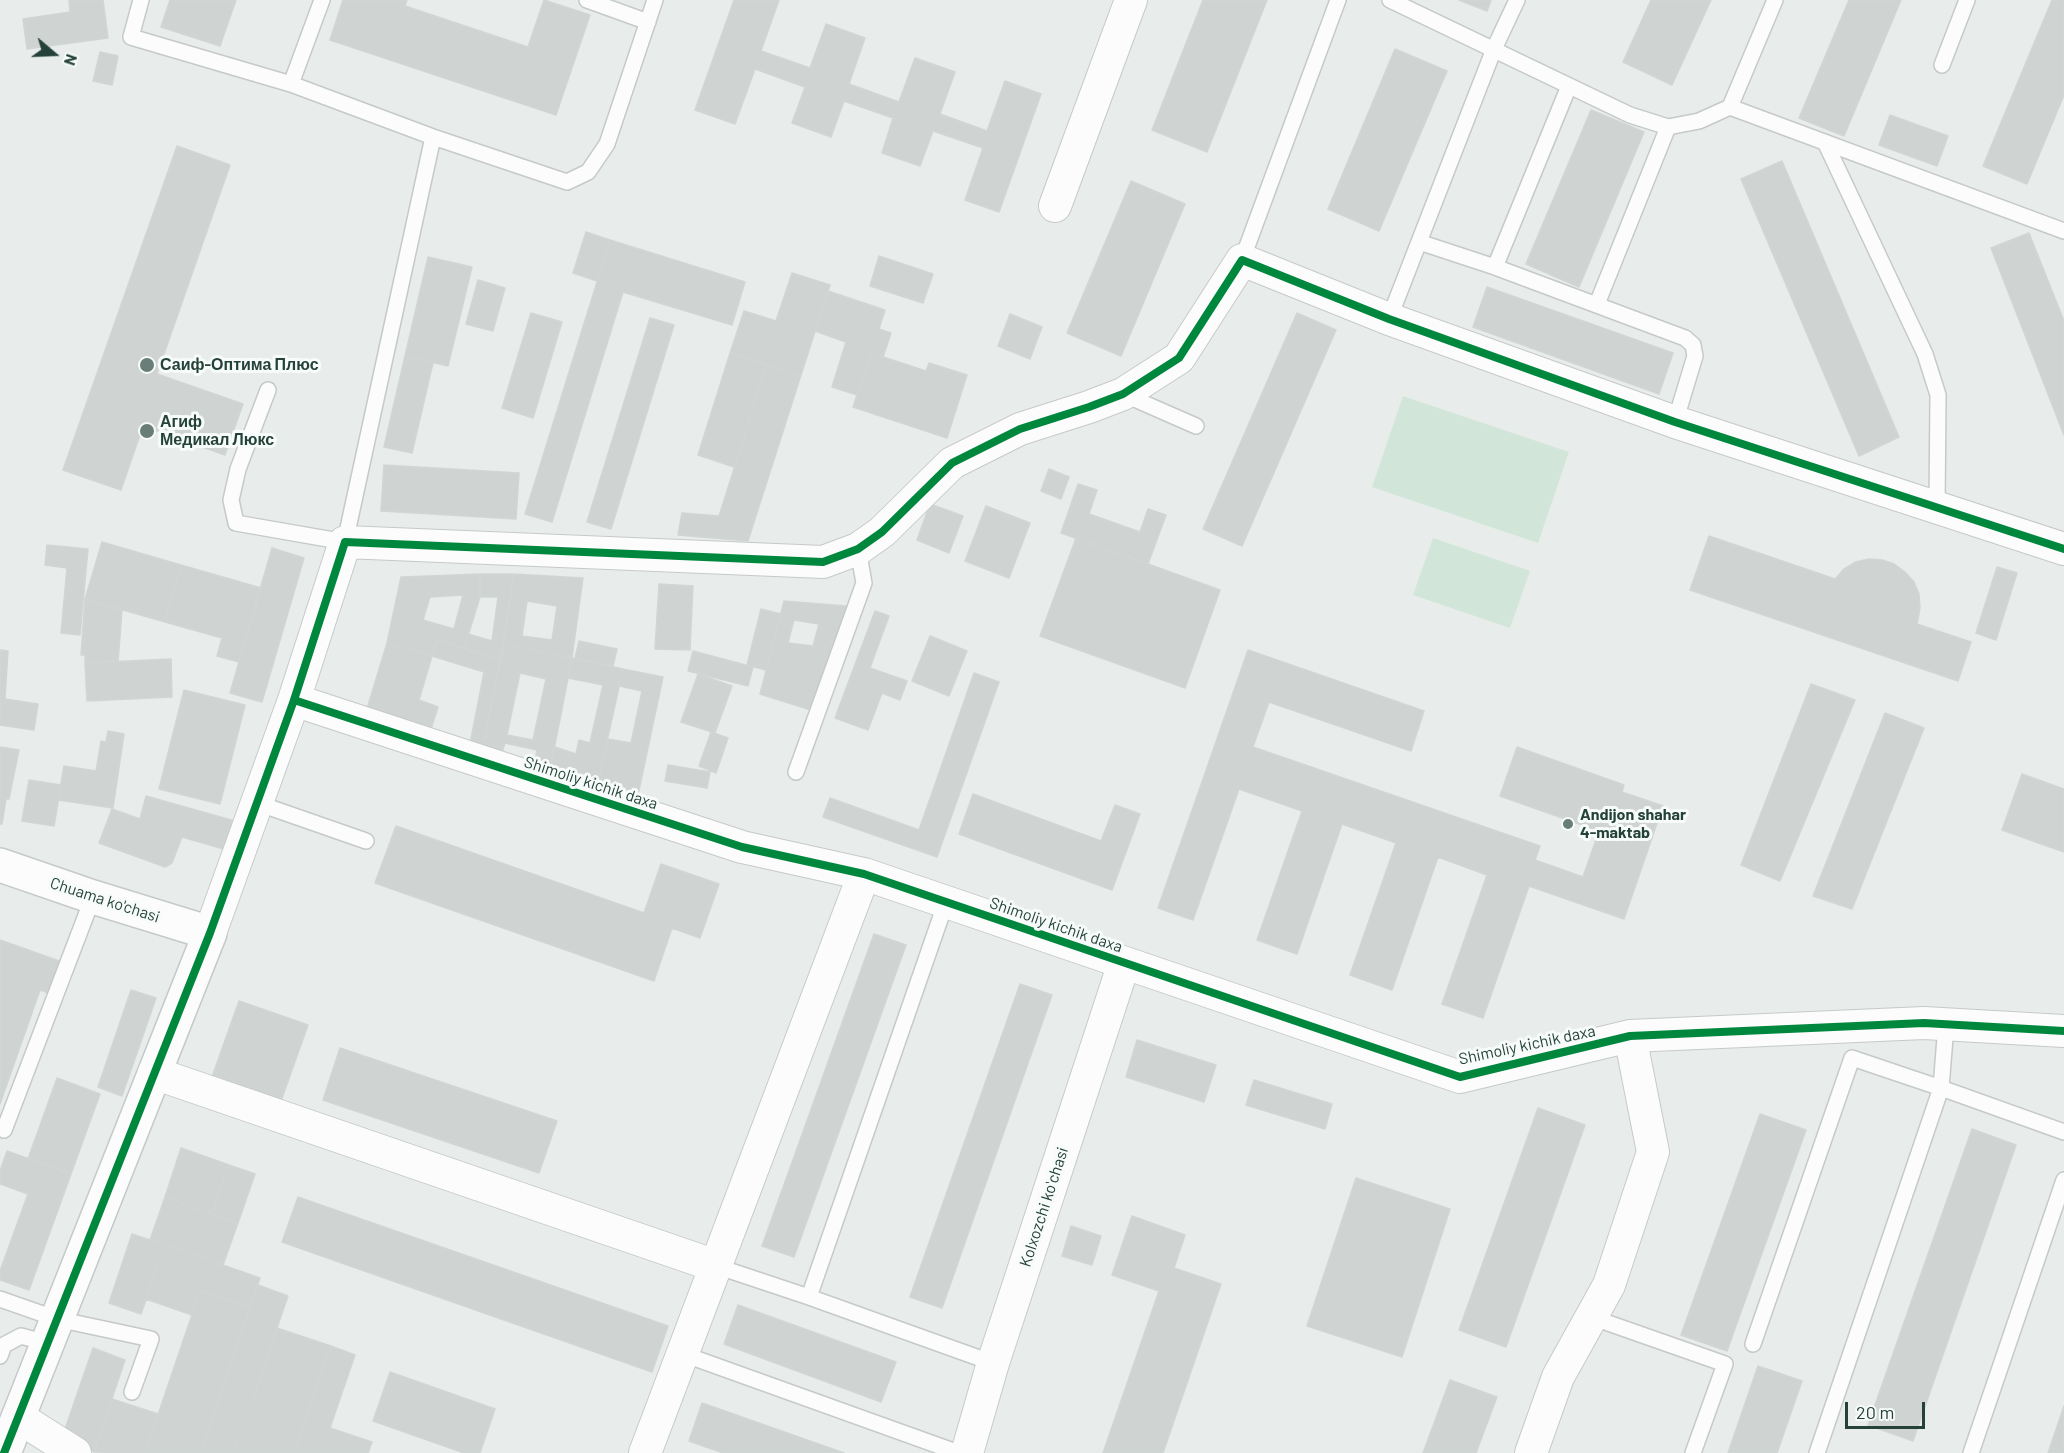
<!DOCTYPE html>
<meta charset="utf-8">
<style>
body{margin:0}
#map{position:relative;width:2064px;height:1453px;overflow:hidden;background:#e8edeb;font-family:Barlow,sans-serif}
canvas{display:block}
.north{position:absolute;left:24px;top:24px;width:60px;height:60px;-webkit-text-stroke:4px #f7fbf9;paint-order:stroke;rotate:109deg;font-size:16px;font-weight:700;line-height:24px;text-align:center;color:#24423a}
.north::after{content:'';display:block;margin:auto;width:21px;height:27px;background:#24423a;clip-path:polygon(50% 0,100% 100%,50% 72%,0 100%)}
.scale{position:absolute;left:1845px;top:1402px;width:80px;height:27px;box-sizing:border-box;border:3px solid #24423a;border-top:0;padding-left:8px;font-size:18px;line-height:21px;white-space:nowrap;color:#24423a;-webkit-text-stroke:4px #f7fbf9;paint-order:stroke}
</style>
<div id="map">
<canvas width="2064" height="1453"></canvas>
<div class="north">N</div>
<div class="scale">20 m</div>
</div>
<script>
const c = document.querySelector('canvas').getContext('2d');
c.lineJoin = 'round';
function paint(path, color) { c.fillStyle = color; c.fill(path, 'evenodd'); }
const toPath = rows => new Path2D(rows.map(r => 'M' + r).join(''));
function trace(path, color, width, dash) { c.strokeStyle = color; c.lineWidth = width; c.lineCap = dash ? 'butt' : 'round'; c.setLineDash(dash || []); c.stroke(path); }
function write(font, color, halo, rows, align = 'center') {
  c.font = font + ' Barlow,sans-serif'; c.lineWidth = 6; c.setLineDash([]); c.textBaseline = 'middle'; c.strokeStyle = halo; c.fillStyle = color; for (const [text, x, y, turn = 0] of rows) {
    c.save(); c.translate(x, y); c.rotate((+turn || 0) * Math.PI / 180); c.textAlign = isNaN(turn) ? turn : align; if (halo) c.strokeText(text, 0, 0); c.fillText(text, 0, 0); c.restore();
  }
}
paint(toPath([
 [1403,396,1569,452,1538,543,1372,487],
 [1433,538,1530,571,1510,628,1413,595]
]), '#d1e6d8');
const building = toPath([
 [69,0,103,0,108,38,27,49,23,19,70,12,69,0],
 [170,0,236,0,220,46,161,27,170,0],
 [343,0,407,0,405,6,528,47,544,0,590,15,556,115,330,40,343,0],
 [734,0,779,0,761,51,810,68,826,24,865,38,849,84,899,102,915,58,955,72,940,114,987,131,1005,81,1041,94,999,212,965,200,983,148,933,131,920,166,882,153,893,118,844,101,831,137,792,123,805,87,755,69,735,124,695,110,734,0],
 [1203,0,1267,0,1207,152,1152,130,1203,0],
 [1459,0,1491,0,1487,11,1459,0],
 [1651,0,1711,0,1672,85,1623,62,1651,0],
 [1849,0,1901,0,1844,136,1799,118,1849,0],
 [2052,0,2064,0,2064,95,2027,184,1983,166,2052,0],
 [1395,49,1447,71,1379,231,1328,209,1395,49],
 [100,52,118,56,112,85,93,81,100,52],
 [1591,110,1644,132,1579,287,1526,264,1591,110],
 [1890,115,1948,136,1937,166,1879,145,1890,115],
 [177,146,230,165,157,374,243,404,225,455,143,426,121,490,63,470,177,146],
 [1782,161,1899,437,1859,456,1741,179,1782,161],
 [1131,181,1185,204,1121,356,1067,333,1131,181],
 [586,232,610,240,597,281,573,273,586,232],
 [2029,233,2064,321,2064,435,1991,248,2029,233],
 [610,240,745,282,732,325,623,292,552,522,525,514,610,240],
 [879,256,933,274,923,303,870,286,879,256],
 [428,257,472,267,448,366,405,356,428,257],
 [792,273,830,285,801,375,730,353,744,311,776,321,792,273],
 [478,280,505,288,493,331,466,324,478,280],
 [1487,287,1673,353,1659,394,1473,327,1487,287],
 [828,291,885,310,879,329,891,333,883,357,871,353,857,395,832,387,846,342,815,331,828,291],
 [531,313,562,322,533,418,502,408,531,313],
 [1297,313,1336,330,1242,546,1203,529,1297,313],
 [1010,314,1042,327,1030,359,998,346,1010,314],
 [650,318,674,325,611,529,587,522,650,318],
 [730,353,767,365,734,467,698,455,730,353],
 [871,353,926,371,929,363,967,375,947,438,853,407,871,353],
 [405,356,433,363,412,453,384,447,405,356],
 [767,365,801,375,748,541,678,535,682,513,719,516,767,365],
 [384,465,519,473,516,519,381,511,384,465],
 [1049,469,1069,477,1061,499,1041,491,1049,469],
 [1078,484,1097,490,1089,514,1140,532,1148,509,1166,515,1148,564,1061,533,1078,484],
 [930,504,963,516,949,553,917,540,930,504],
 [986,506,1030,523,1009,578,965,561,986,506],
 [1709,536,1835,579,1844,569,1856,562,1869,559,1882,560,1894,564,1905,572,1914,582,1919,594,1920,608,1917,624,1971,642,1958,681,1690,590,1709,536],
 [1076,538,1220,590,1185,688,1040,636,1076,538],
 [102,542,181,565,165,622,85,599,102,542],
 [47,545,88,549,80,635,61,633,67,568,45,565,47,545],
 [272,548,304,558,262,702,230,693,272,548],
 [181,565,261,588,239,662,217,656,222,638,165,622,181,565],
 [1997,567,2017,573,1996,640,1976,633,1997,567],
 [480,574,480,597,464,649,437,640,432,656,387,643,401,577,480,574],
 [463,595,454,629,423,620,430,597,463,595],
 [480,574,514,574,500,659,464,649,468,634,492,641,498,597,480,597,480,574],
 [514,574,583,578,572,658,504,644,514,574],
 [527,601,557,606,552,640,522,636,527,601],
 [659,584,693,586,690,650,655,649,659,584],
 [85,599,122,610,118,662,85,663,85,655,81,655,85,599],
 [784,601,846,606,844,624,814,711,760,694,784,601],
 [794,620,819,624,813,646,788,643,794,620],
 [761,609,781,614,766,670,747,665,761,609],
 [875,611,889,616,870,668,907,681,900,700,882,693,868,730,835,718,875,611],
 [930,636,967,651,949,696,912,681,930,636],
 [437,640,500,659,483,747,470,744,484,672,432,656,437,640],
 [579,641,617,649,613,666,575,658,579,641],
 [387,643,432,656,419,700,438,707,430,732,366,712,387,643],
 [504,644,572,658,551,765,535,761,537,750,505,743,502,752,483,747,504,644],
 [520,673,546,679,533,740,507,735,520,673],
 [0,650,8,651,5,699,38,704,34,730,0,725,0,650],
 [1248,650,1424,711,1411,751,1269,702,1253,747,1540,846,1535,860,1583,877,1599,831,1500,796,1517,747,1624,785,1622,792,1663,806,1624,919,1529,886,1483,1018,1442,1004,1487,875,1438,857,1392,990,1350,975,1396,843,1342,824,1297,954,1257,940,1302,811,1239,789,1193,920,1158,908,1248,650],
 [693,651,753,667,748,686,688,671,693,651],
 [572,658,623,669,598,782,551,765,555,747,576,754,579,740,590,743,603,685,568,678,572,658],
 [171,659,172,697,87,701,85,663,171,659],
 [623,669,663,677,638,795,598,782,608,739,631,743,642,691,619,686,623,669],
 [974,673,999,682,937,857,823,817,830,798,919,830,974,673],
 [698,674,732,686,715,733,681,722,698,674],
 [1811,684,1855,700,1780,881,1741,865,1811,684],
 [184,690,245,705,220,804,159,789,184,690],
 [1885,713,1924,728,1852,909,1813,896,1885,713],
 [108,731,124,734,113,808,58,800,64,766,96,771,101,741,106,742,108,731],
 [711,732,728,738,716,773,699,766,711,732],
 [0,747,19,750,9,799,6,799,2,824,0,824,0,747],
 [668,765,710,772,707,788,665,781,668,765],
 [2022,774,2064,789,2064,852,2002,830,2022,774],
 [29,780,61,785,54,826,22,821,29,780],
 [973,794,1101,841,1115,805,1140,814,1112,890,959,834,973,794],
 [146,796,242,823,234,852,182,837,172,863,165,867,99,843,112,809,140,819,146,796],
 [396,826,644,913,661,864,719,884,700,938,672,928,654,981,375,883,396,826],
 [874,934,906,945,794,1257,762,1246,874,934],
 [0,940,65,963,54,995,40,990,0,1104,0,940],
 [1020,984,1052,995,942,1308,910,1297,1020,984],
 [131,990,156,998,122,1096,98,1087,131,990],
 [239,1001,308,1025,281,1101,212,1077,239,1001],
 [1137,1040,1216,1065,1204,1102,1126,1077,1137,1040],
 [340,1048,557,1121,539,1173,323,1100,340,1048],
 [57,1078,100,1094,71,1174,28,1159,57,1078],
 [1254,1080,1332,1104,1325,1129,1246,1105,1254,1080],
 [1538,1108,1585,1125,1506,1347,1459,1330,1538,1108],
 [1760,1114,1806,1130,1727,1351,1681,1335,1760,1114],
 [1972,1129,2016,1145,1913,1441,1868,1425,1972,1129],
 [181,1148,229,1165,212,1214,165,1197,181,1148],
 [7,1151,71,1174,29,1290,0,1280,0,1271,28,1194,0,1184,0,1171,7,1151],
 [229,1165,255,1174,238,1223,212,1214,229,1165],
 [1356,1178,1450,1209,1402,1357,1307,1326,1356,1178],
 [165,1197,238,1223,223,1265,150,1240,165,1197],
 [298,1197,668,1326,652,1372,282,1242,298,1197],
 [1132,1216,1185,1235,1174,1268,1221,1284,1163,1453,1103,1453,1159,1291,1112,1275,1132,1216],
 [1071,1226,1101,1236,1092,1265,1062,1256,1071,1226],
 [132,1234,165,1245,141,1314,109,1303,132,1234],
 [165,1245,260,1278,250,1308,200,1291,192,1315,146,1299,165,1245],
 [258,1285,288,1296,234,1453,200,1453,258,1285],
 [200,1291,250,1308,200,1453,145,1453,200,1291],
 [738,1305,896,1362,881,1402,724,1344,738,1305],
 [277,1328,331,1346,294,1453,234,1453,277,1328],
 [331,1346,355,1355,330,1428,372,1442,368,1453,294,1453,331,1346],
 [93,1348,125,1360,94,1452,64,1432,93,1348],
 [1758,1366,1802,1381,1777,1453,1728,1453,1758,1366],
 [390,1372,495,1409,480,1453,464,1453,373,1421,390,1372],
 [1450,1380,1497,1397,1476,1453,1423,1453,1450,1380],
 [112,1399,158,1414,145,1453,94,1452,112,1399],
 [702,1403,844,1453,723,1453,689,1441,702,1403],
 [2064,1406,2064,1453,2048,1453,2064,1406]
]);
paint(building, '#cfd4d2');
trace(building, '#d1d6d4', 1.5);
const service = toPath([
 [141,0,131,37,291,84,433,137,567,182,588,172,607,144,655,0],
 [587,0,648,22],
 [1390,0,1630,115,1668,127,1699,121,1730,107,2064,231],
 [1942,65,1967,0],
 [291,84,322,0],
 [1730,107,1775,0],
 [1825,142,1925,354,1938,395,1937,508],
 [1419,242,1495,267,1685,338,1693,345,1695,356,1675,422],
 [1242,260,1338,0],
 [1495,267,1569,86],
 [1597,304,1668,127],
 [1389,319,1494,49,1517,0],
 [268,390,238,469,231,500,236,523,345,542,433,137],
 [1123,394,1196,426],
 [796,772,864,583,858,549],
 [257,803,366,841],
 [1946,1025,1941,1088,2064,1132],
 [4,1130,93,897],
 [716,1266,809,1297,993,1363],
 [809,1297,946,902],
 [0,1299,57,1319,151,1339,132,1392],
 [1591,1317,1725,1364,1693,1453],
 [1753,1344,1852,1058,1941,1088,1817,1453],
 [683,1354,959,1453],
 [0,1356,4,1345,21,1336,47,1343],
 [1971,1453,2064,1180]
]);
const minor = toPath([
 [1055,206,1131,0],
 [294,700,345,542,823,562,858,549,882,532,952,463,1020,429,1089,407,1123,394,1179,358,1242,260,1389,319,1675,422,2064,549],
 [210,933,294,700,742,847,864,874,1460,1077,1630,1036,1924,1023,2064,1031],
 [154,1073,716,1266],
 [18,1417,75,1453],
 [645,1453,864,874],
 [967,1453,993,1363,1124,963],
 [1531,1453,1558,1377,1609,1285,1653,1152,1630,1036]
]);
const tertiary = toPath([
 [0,865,93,897,210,933,4,1453]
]);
trace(service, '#c5cac8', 18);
trace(minor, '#c5cac8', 34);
trace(tertiary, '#c5cac8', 36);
trace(service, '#fcfcfc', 15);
trace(minor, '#fcfcfc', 32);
trace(tertiary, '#fcfcfc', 33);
trace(toPath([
 [294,700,345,542,823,562,858,549,882,532,952,463,1020,429,1089,407,1123,394,1179,358,1242,260,1389,319,1675,422,2064,549],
 [4,1453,210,933,294,700,742,847,864,874,1460,1077,1630,1036,1924,1023,2064,1031]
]), '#00873e', 8);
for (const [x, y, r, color] of [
 [147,365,8,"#697e78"],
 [147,431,8,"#697e78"],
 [1568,824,6,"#697e78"]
]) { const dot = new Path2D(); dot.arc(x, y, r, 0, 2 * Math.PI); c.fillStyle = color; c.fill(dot); trace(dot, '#f7fbf9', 2); }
write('bold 16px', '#24423a', '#f7fbf9', [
 ["Саиф-Оптима Плюс",160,365],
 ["Агиф",160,422],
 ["Медикал Люкс",160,440],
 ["Andijon shahar",1580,815],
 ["4-maktab",1580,833]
], 'left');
write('16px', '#24423a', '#f7fbf9', [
 ["Shimoliy kichik daxa",591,783,18],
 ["Chuama ko'chasi",105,900,18],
 ["Shimoliy kichik daxa",1056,925,19],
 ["Shimoliy kichik daxa",1527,1045,-12],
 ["Kolxozchi koʻchasi",1044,1207,-72]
]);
</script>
